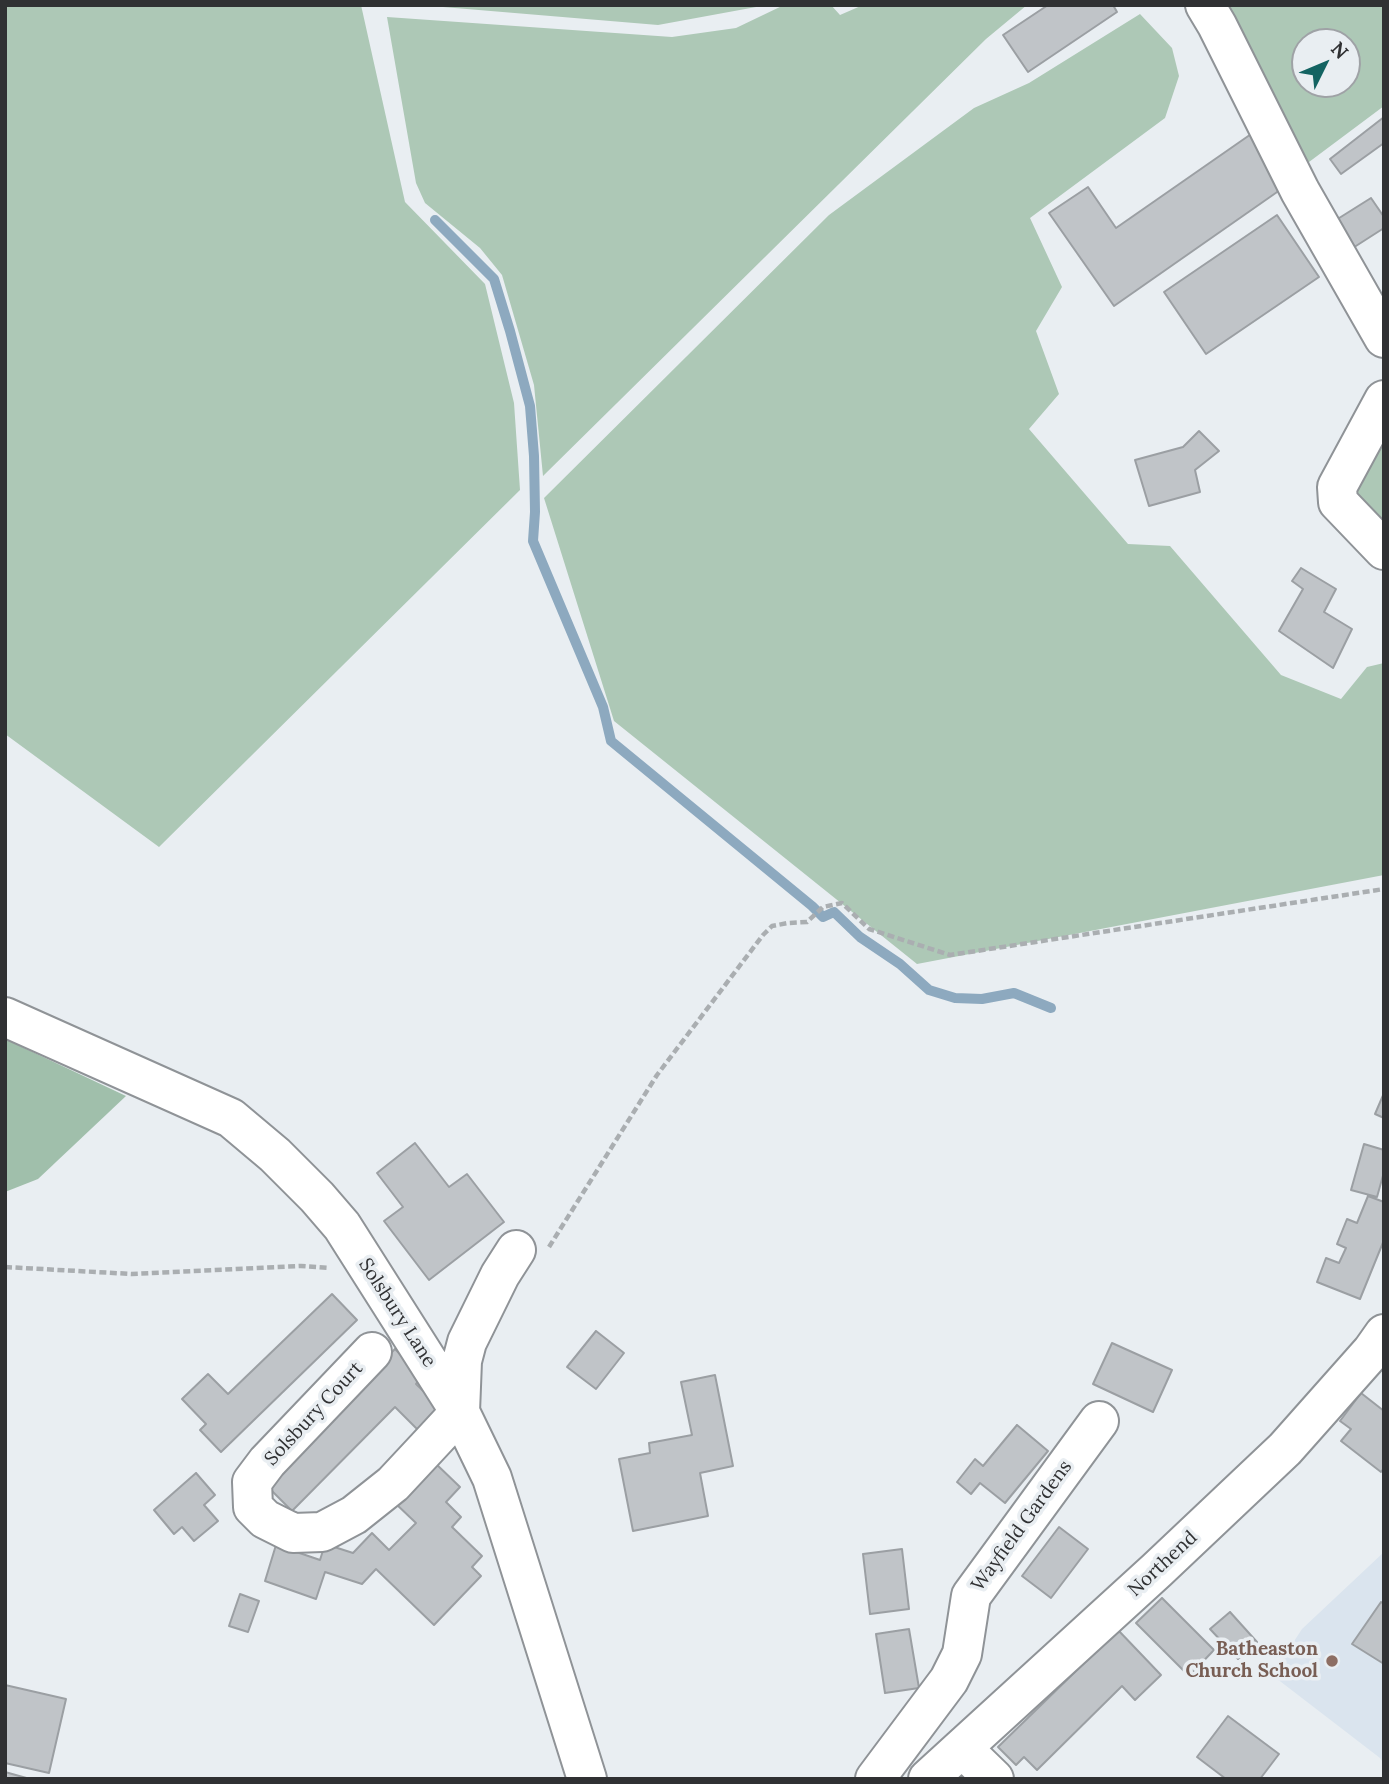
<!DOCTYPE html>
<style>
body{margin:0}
#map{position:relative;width:1389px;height:1784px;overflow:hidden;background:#e9eef2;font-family:Lora,serif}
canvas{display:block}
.frame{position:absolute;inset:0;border:7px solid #303133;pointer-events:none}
.north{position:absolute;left:1291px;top:28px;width:70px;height:70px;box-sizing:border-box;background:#e9eef2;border:2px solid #9fa2a6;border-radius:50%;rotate:47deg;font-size:19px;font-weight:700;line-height:28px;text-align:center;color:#303133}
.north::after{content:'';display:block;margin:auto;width:24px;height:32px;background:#136362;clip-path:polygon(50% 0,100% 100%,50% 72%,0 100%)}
</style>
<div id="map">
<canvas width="1389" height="1784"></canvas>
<div class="frame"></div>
<div class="north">N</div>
</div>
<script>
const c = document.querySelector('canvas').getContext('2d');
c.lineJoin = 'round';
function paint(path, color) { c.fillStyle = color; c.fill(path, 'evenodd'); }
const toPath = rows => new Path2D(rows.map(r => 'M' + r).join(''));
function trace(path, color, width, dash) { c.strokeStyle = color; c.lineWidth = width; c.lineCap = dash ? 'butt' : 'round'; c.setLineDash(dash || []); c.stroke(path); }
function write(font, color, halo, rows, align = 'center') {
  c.font = font + ' Lora,serif'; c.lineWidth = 7; c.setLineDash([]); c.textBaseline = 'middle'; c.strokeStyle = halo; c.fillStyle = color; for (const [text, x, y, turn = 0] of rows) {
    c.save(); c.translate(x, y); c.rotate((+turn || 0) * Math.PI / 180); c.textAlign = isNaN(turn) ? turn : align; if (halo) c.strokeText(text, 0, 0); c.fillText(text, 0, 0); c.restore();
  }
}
paint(toPath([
 [1384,1552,1384,1764,1380,1758,1272,1675,1302,1629]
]), '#dae4ee');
paint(toPath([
 [5,5,361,5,405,202,485,284,514,403,520,490,159,847,5,734],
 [419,5,767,5,658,25],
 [784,5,831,5,840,15,863,5,1027,5,986,39,543,476,534,385,502,275,480,248,425,203,416,183,387,17,672,37,736,28],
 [1219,5,1384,5,1384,106,1305,165],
 [1305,42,1347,42,1347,84,1305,84],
 [1140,14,1172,48,1179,76,1165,118,1030,218,1062,287,1036,331,1059,394,1029,429,1128,544,1170,546,1281,675,1341,699,1367,667,1384,663,1384,875,917,964,614,721,544,498,829,215,974,108,1029,83],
 [1384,432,1384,536,1345,498]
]), '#adc8b6');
paint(toPath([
 [5,1039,126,1096,38,1179,5,1192]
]), '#a0bfab');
trace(toPath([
 [435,220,494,279,510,331,530,406,534,456,535,512,533,541,603,707,611,741,812,906,823,917,834,912,860,937,900,964,929,990,955,998,982,999,1014,993,1051,1008]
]), '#8da9bf', 10);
const building = toPath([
 [1048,5,1113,5,1117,12,1028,72,1003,35,1048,5],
 [1384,117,1384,143,1341,174,1330,159,1384,117],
 [1254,132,1290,183,1114,306,1049,213,1088,187,1116,228,1254,132],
 [1371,198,1384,217,1384,228,1345,253,1328,225,1371,198],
 [1277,215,1319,277,1206,354,1164,292,1277,215],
 [1199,431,1219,451,1195,470,1200,492,1149,506,1135,460,1183,447,1199,431],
 [1301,568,1336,589,1324,612,1352,629,1333,668,1279,631,1303,589,1292,581,1301,568],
 [1384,1093,1384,1118,1375,1114,1384,1093],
 [415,1143,449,1187,467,1174,504,1222,429,1280,384,1221,403,1207,377,1173,415,1143],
 [1364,1144,1384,1150,1384,1172,1377,1197,1351,1190,1364,1144],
 [1368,1196,1384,1202,1384,1240,1360,1299,1317,1282,1326,1258,1339,1263,1346,1248,1337,1244,1347,1219,1357,1223,1368,1196],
 [332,1294,357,1320,221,1452,200,1430,206,1424,182,1399,208,1374,228,1394,332,1294],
 [596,1331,624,1353,596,1389,567,1367,596,1331],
 [1112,1343,1172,1370,1153,1412,1093,1384,1112,1343],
 [395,1349,422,1377,416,1384,444,1411,422,1434,395,1407,292,1511,263,1482,395,1349],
 [715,1375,733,1466,700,1473,708,1516,633,1531,619,1459,650,1453,649,1443,692,1435,681,1382,715,1375],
 [1361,1393,1384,1411,1384,1468,1381,1472,1341,1441,1351,1429,1340,1421,1361,1393],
 [1017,1425,1048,1451,1005,1503,980,1483,971,1494,957,1482,975,1459,983,1466,1017,1425],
 [433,1461,460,1487,446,1502,461,1517,452,1527,482,1556,472,1567,481,1576,434,1625,376,1569,362,1584,325,1572,316,1599,265,1581,276,1545,320,1560,325,1544,353,1553,372,1533,389,1550,416,1523,394,1502,433,1461],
 [196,1473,215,1495,204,1505,218,1521,194,1541,182,1527,174,1534,154,1510,196,1473],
 [1059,1527,1088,1549,1051,1598,1022,1576,1059,1527],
 [902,1549,909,1609,870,1614,863,1554,902,1549],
 [240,1594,259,1601,248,1632,229,1626,240,1594],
 [1162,1598,1214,1650,1189,1676,1136,1623,1162,1598],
 [1381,1602,1384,1604,1384,1664,1352,1644,1381,1602],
 [1230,1612,1257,1642,1238,1659,1210,1629,1230,1612],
 [909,1629,919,1688,885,1693,876,1634,909,1629],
 [1118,1630,1161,1675,1135,1700,1122,1686,1037,1770,1024,1757,1016,1765,998,1747,1118,1630],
 [5,1685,66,1699,49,1773,5,1763,5,1685],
 [1228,1716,1279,1754,1260,1779,1226,1779,1197,1757,1228,1716],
 [5,1772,30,1779,5,1779,5,1772]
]);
paint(building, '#c0c4c8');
trace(building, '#9b9fa3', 2);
const minor = toPath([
 [1205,5,1217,25,1300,191,1384,338],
 [1384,400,1337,487,1338,502,1384,550],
 [5,1017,231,1118,275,1155,317,1197,342,1226,460,1412,492,1478,587,1779],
 [372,1352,267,1462,252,1482,253,1507,265,1519,293,1533,322,1532,354,1515,393,1484,435,1439,460,1412,462,1361,467,1342,500,1275,516,1250],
 [962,1748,994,1779],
 [875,1779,949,1680,962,1654,971,1596,1099,1421],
 [928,1779,1157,1570,1285,1449,1372,1351,1384,1334]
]);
trace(minor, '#8f9397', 42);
trace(toPath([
 [549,1247,657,1075,763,935,772,926,788,923,807,922,823,907,842,903,869,929,950,955,1384,889],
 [5,1267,132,1274,301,1266,329,1268]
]), '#aaaeb1', 4.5, [7, 3.5]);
trace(minor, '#fff', 38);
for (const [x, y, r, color] of [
 [1332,1661,7,"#8d6e63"]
]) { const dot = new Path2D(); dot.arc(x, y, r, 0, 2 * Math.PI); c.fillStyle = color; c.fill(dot); trace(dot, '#e9eef2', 2.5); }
write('19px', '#303133', '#e9eef2', [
 ["Solsbury Lane",397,1313,57],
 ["Solsbury Court",314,1414,-47],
 ["Wayfield Gardens",1022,1526,-54],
 ["Northend",1163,1564,-43]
]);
write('bold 19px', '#785e54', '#e9eef2', [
 ["Batheaston",1318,1650],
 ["Church School",1318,1672]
], 'right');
</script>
